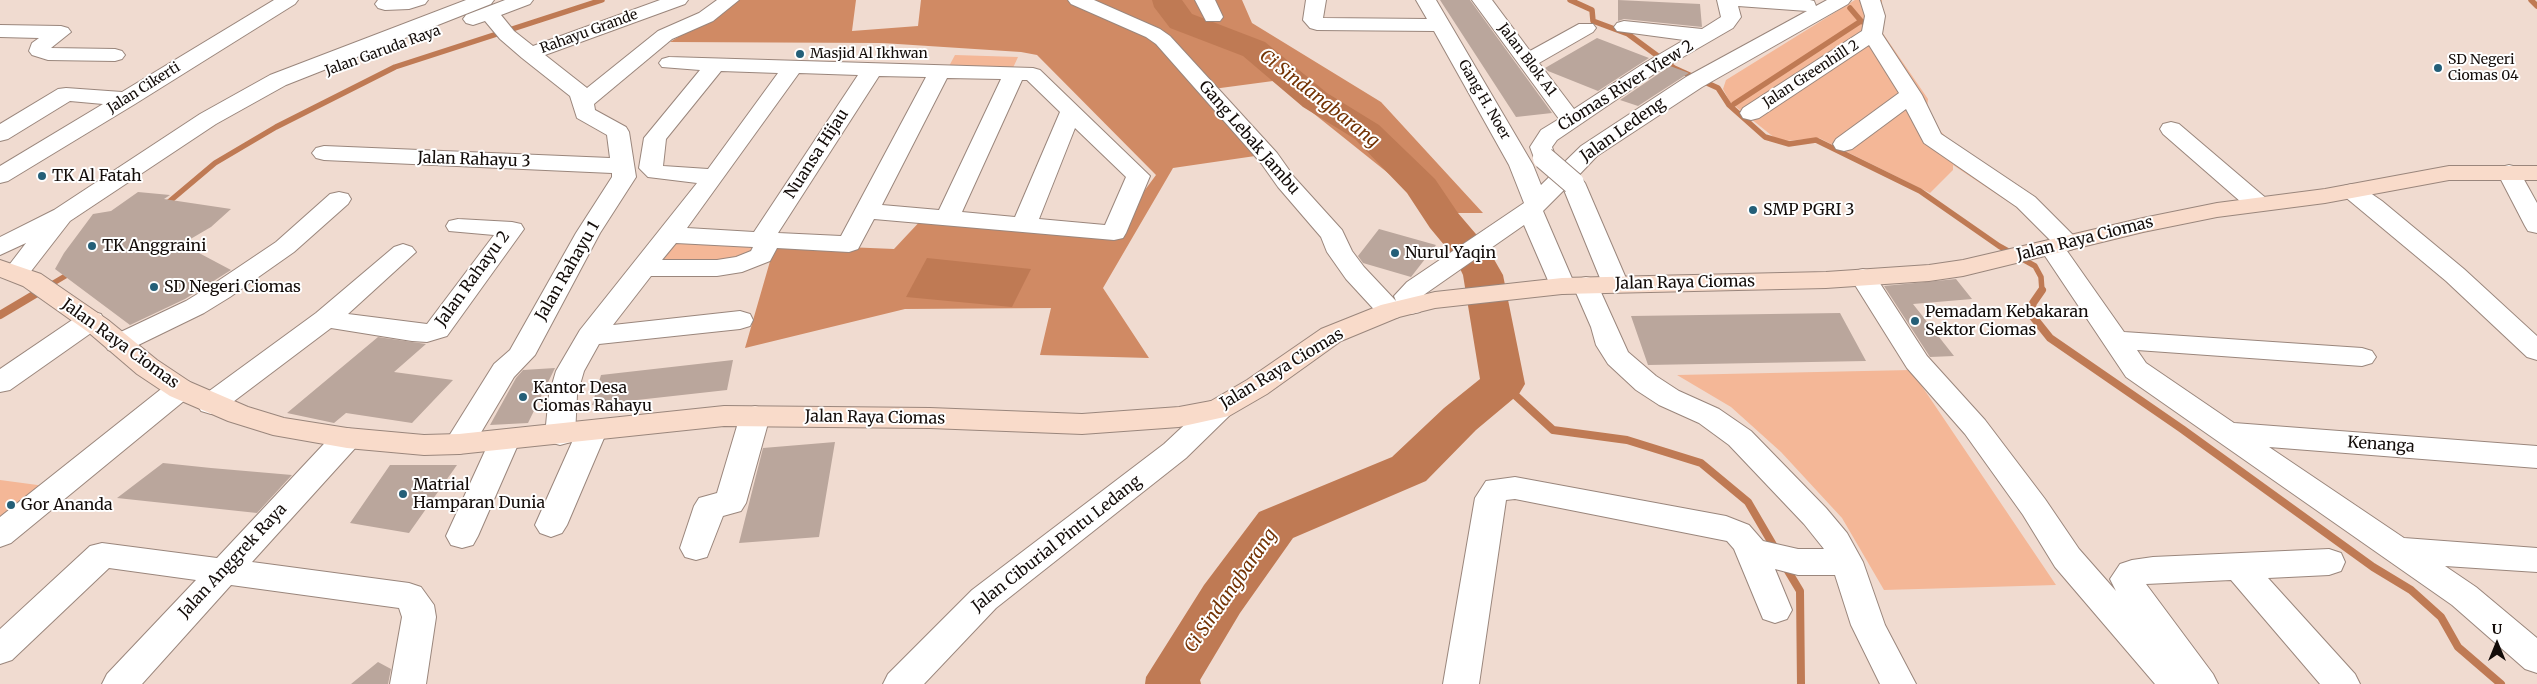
<!DOCTYPE html>
<style>
body{margin:0}
#map{position:relative;width:2537px;height:684px;overflow:hidden;background:#f0dbd0;font-family:Merriweather,serif}
canvas{display:block}
.north{position:absolute;left:2472px;top:619px;width:50px;height:50px;-webkit-text-stroke:4px #fff;paint-order:stroke;rotate:0deg;font-size:14px;font-weight:700;line-height:20px;text-align:center;color:#130c09}
.north::after{content:'';display:block;margin:auto;width:18px;height:22px;background:#130c09;clip-path:polygon(50% 0,100% 100%,50% 72%,0 100%)}
</style>
<div id="map">
<canvas width="2537" height="684"></canvas>
<div class="north">U</div>
</div>
<script>
const c = document.querySelector('canvas').getContext('2d');
c.lineJoin = 'round';
function paint(path, color) { c.fillStyle = color; c.fill(path, 'evenodd'); }
const toPath = rows => new Path2D(rows.map(r => 'M' + r).join(''));
function trace(path, color, width, dash) { c.strokeStyle = color; c.lineWidth = width; c.lineCap = dash ? 'butt' : 'round'; c.setLineDash(dash || []); c.stroke(path); }
function write(font, color, halo, rows, align = 'center') {
  c.font = font + ' Merriweather,serif'; c.lineWidth = 4; c.setLineDash([]); c.textBaseline = 'middle'; c.strokeStyle = halo; c.fillStyle = color; for (const [text, x, y, turn = 0] of rows) {
    c.save(); c.translate(x, y); c.rotate((+turn || 0) * Math.PI / 180); c.textAlign = isNaN(turn) ? turn : align; if (halo) c.strokeText(text, 0, 0); c.fillText(text, 0, 0); c.restore();
  }
}
paint(toPath([
 [1855,0,1882,0,1882,32,1928,99,1927,108,1941,132,2043,227,2032,223,2016,207,1953,165,1953,170,1930,193,1819,138,1785,141,1776,139,1730,102,1723,89,1726,80],
 [955,55,1018,57,1012,70,948,68],
 [671,239,757,242,750,256,716,263,657,261],
 [1911,370,2056,585,1884,590,1842,518,1781,452,1731,407,1677,375],
 [0,480,45,486,0,525]
]), '#f4b797');
paint(toPath([
 [739,0,856,0,852,31,918,26,921,0,1242,0,1252,23,1381,102,1483,213,1438,213,1273,81,1213,89,1262,155,1173,168,1103,288,1149,358,1040,355,1051,308,905,309,745,348,775,244,894,249,924,217,1111,236,1156,175,1037,55,1021,52,882,43,670,42]
]), '#d08a64');
paint(toPath([
 [927,258,1031,269,1012,307,906,297]
]), '#bf7a54');
trace(toPath([
 [1570,0,1592,10,1593,21,1628,34,1674,68,1718,88,1729,105,1765,137,1789,144,1816,140,1920,191,1999,246,2035,266,2041,277,2042,291],
 [2531,0,2537,6],
 [1850,8,1861,21,1871,26],
 [1734,104,1861,21],
 [164,206,215,163,276,127,395,67,602,0],
 [40,291,72,272]
]), '#bf7a54', 5.5);
trace(toPath([
 [2042,290,2033,303,2030,313,2050,338,2182,429,2373,567,2411,590,2441,617,2458,647,2501,684],
 [0,315,42,290],
 [1503,384,1553,430,1627,440,1701,463,1748,502,1776,550],
 [1785,566,1800,591,1801,684]
]), '#bf7a54', 8);
paint(toPath([
 [1152,0,1182,0,1192,14,1265,42,1327,93,1379,125,1435,179,1458,213,1487,247,1503,275,1525,384,1519,394,1476,430,1426,481,1293,538,1240,613,1200,680,1201,684,1145,684,1146,677,1204,585,1259,512,1392,457,1444,408,1480,379,1463,275,1455,258,1430,228,1407,193,1355,139,1303,107,1243,56,1170,28,1154,7,1152,0]
]), '#bf7a54');
paint(toPath([
 [1440,0,1470,0,1552,113,1516,117],
 [1618,0,1700,4,1702,27,1624,19,1618,21],
 [1597,38,1649,58,1598,91,1548,71,1545,68],
 [1670,66,1689,73,1638,106,1620,100],
 [138,192,170,195,164,199,231,209,211,227,182,244,231,270,185,299,130,325,55,269,64,253,93,214,111,211],
 [1379,229,1436,245,1411,277,1363,263,1358,256],
 [1956,279,1972,299,1913,304,1954,356,1930,357,1884,286],
 [1840,313,1866,361,1648,365,1631,316],
 [378,337,426,344,394,372,453,380,412,423,346,413,334,423,287,413],
 [733,360,727,390,592,405,601,375],
 [555,368,528,423,490,425,516,378,523,370],
 [835,442,819,537,739,543,763,448],
 [163,463,211,468,292,475,257,513,117,498],
 [390,465,457,465,409,533,350,523],
 [378,662,391,669,388,684,351,684]
]), '#baa69c');
const street = toPath([
 [274,0,298,0,295,4,135,104,8,181,0,183,0,166,103,104,70,101,8,139,0,141,0,124,58,89,66,88,122,92,274,0],
 [378,0,428,0,425,4,409,9,385,10,378,8,375,4,378,0],
 [466,0,494,0,491,4,286,85,216,124,70,221,25,279,16,281,7,279,3,273,26,243,0,255,0,237,54,210,200,114,270,75,466,0],
 [505,0,533,0,530,4,501,15,514,31,533,46,660,0,688,0,685,4,545,55,587,88,658,31,699,13,717,0,739,0,713,21,672,39,594,104,595,110,626,127,629,132,636,177,600,233,535,355,514,377,470,451,459,454,448,451,444,444,494,364,510,350,576,233,612,177,612,173,324,160,316,158,312,153,316,148,324,146,610,158,607,135,577,118,570,96,522,58,500,39,485,21,473,25,466,23,463,19,466,15,505,0],
 [1068,0,1094,0,1160,29,1170,36,1277,153,1294,177,1342,230,1352,251,1364,267,1396,301,1394,296,1407,282,1524,203,1509,165,1434,31,1317,30,1310,28,1303,20,1306,0,1326,0,1323,18,1427,19,1416,0,1436,0,1533,165,1541,185,1581,146,1686,77,1807,11,1738,6,1741,17,1733,28,1657,72,1557,140,1552,147,1556,158,1552,163,1544,165,1536,163,1530,147,1541,130,1559,119,1472,0,1492,0,1530,51,1579,24,1593,24,1596,28,1593,32,1539,63,1574,109,1643,64,1684,40,1617,31,1614,27,1617,23,1624,21,1702,29,1721,17,1717,0,1810,0,1814,1,1816,6,1827,0,1851,0,1848,4,1702,87,1597,156,1577,177,1581,178,1585,183,1628,283,1624,289,1615,291,1606,289,1602,283,1564,190,1543,211,1574,283,1577,279,1586,277,1595,279,1628,352,1656,376,1679,391,1719,409,1751,431,1826,508,1847,533,1863,562,1885,625,1916,684,1880,684,1851,625,1835,575,1798,575,1775,569,1792,610,1787,619,1775,623,1763,619,1734,549,1727,541,1515,499,1506,500,1479,684,1443,684,1475,498,1486,481,1515,477,1726,516,1749,525,1763,541,1798,549,1824,549,1804,524,1729,445,1699,423,1659,405,1636,390,1608,364,1596,345,1591,327,1574,288,1571,292,1562,294,1553,292,1524,225,1425,294,1421,298,1424,306,1420,312,1411,314,1403,312,1399,317,1390,319,1381,317,1346,279,1327,252,1321,237,1278,187,1261,163,1156,44,1146,37,1071,4,1068,0],
 [1195,0,1215,0,1223,17,1220,21,1206,21,1195,0],
 [1860,0,1880,0,1885,16,1882,34,1922,95,1941,134,2035,197,2076,238,2080,243,2076,248,2067,251,2124,332,2362,348,2372,351,2376,357,2372,363,2362,366,2137,350,2146,363,2234,423,2537,446,2537,468,2269,447,2404,538,2537,548,2537,572,2445,566,2476,587,2537,638,2537,673,2525,669,2452,605,2126,377,2039,247,2043,242,2050,240,2017,207,1924,143,1906,109,1852,149,1844,151,1836,149,1833,144,1836,139,1899,93,1869,45,1759,118,1751,120,1743,118,1740,113,1743,108,1862,31,1865,16,1860,0],
 [0,25,61,26,68,28,71,32,51,48,115,49,122,51,125,55,122,59,115,61,48,60,32,55,29,51,32,43,39,38,0,37,0,25],
 [669,57,1033,68,1040,70,1150,176,1126,233,1123,238,1114,240,874,219,858,249,849,252,777,248,770,261,742,272,717,276,651,276,613,325,740,311,750,314,753,320,750,326,740,329,599,344,584,371,577,395,575,435,571,442,560,445,549,442,545,435,549,395,556,371,580,330,697,183,648,177,639,168,644,138,700,70,662,67,659,63,662,59,669,57],
 [721,71,778,73,708,169,663,166,666,139,721,71],
 [799,73,858,75,754,232,687,228,799,73],
 [879,76,926,77,841,236,778,233,879,76],
 [947,78,1001,79,939,210,882,205,947,78],
 [1022,80,1027,80,1060,112,1015,217,962,212,1022,80],
 [1075,128,1126,177,1105,225,1039,219,1075,128],
 [676,243,753,247,751,251,736,257,717,260,662,260,676,243],
 [2171,122,2179,124,2267,199,2270,204,2267,209,2258,211,2249,209,2163,134,2160,129,2163,124,2171,122],
 [2509,165,2517,167,2537,203,2537,233,2528,231,2525,226,2497,172,2501,167,2509,165],
 [2352,184,2360,186,2382,201,2464,269,2537,336,2537,360,2527,357,2446,281,2344,196,2340,191,2344,186,2352,184],
 [339,192,348,194,351,199,348,204,294,252,230,297,204,313,128,350,118,353,108,350,104,344,108,338,186,301,212,285,276,242,330,194,339,192],
 [458,219,512,222,521,224,524,229,447,336,427,342,412,341,331,328,221,411,211,414,201,411,197,404,201,397,316,313,394,247,403,244,412,247,416,252,348,314,427,324,494,235,449,231,446,226,449,221,458,219],
 [1863,269,1872,271,1927,356,1985,420,2045,499,2079,549,2116,591,2110,579,2120,564,2132,560,2153,557,2329,549,2341,553,2345,562,2341,571,2329,575,2268,578,2355,674,2360,684,2320,684,2231,580,2146,584,2213,674,2218,684,2155,684,2055,567,2023,515,1965,434,1907,368,1850,277,1854,271,1863,269],
 [91,311,101,314,104,320,101,326,10,390,0,392,0,369,81,314,91,311],
 [180,379,190,382,194,389,190,396,11,543,0,547,0,517,170,382,180,379],
 [1219,399,1229,402,1234,409,1229,416,1186,458,996,608,924,684,883,684,888,674,972,590,1164,444,1209,402,1219,399],
 [755,406,765,409,770,416,746,503,741,511,723,516,707,557,696,560,685,557,680,548,694,506,699,498,717,493,740,416,745,409,755,406],
 [592,421,602,424,607,431,567,525,562,533,551,537,540,533,535,525,577,431,582,424,592,421],
 [347,428,358,431,362,438,358,445,252,562,409,583,421,587,434,605,436,617,426,684,390,684,402,617,399,608,231,585,142,684,102,684,107,674,196,580,109,568,12,660,0,664,0,629,90,546,102,543,217,558,336,431,347,428],
 [505,430,516,433,520,440,478,536,473,545,462,548,451,545,446,536,490,440,494,433,505,430]
]);
const secondary = toPath([
 [2449,166,2537,166,2537,180,2449,180,2325,203,2217,217,2143,232,1963,276,1929,281,1826,288,1562,294,1435,308,1399,317,1341,341,1267,394,1229,416,1179,427,1082,434,930,428,724,426,459,454,424,455,347,448,273,435,228,421,170,396,137,374,88,332,23,286,0,277,0,260,41,274,108,320,157,360,190,382,248,407,284,418,347,428,424,435,459,434,724,406,930,408,1082,414,1179,407,1211,401,1247,380,1321,329,1381,305,1435,292,1562,278,1826,272,1929,265,1963,260,2143,218,2217,203,2325,189,2449,166]
]);
trace(street, '#9a867c', 2);
trace(secondary, '#9a867c', 2);
paint(street, '#fff');
paint(secondary, '#f9dbca');
const streetBridge = toPath([
 [1544,158,1573,183]
]);
trace(streetBridge, '#9a867c', 24, []);
trace(streetBridge, '#fff', 22);
for (const [x, y, r, color] of [
 [800,54,5,"#245f78"],
 [2438,68,5,"#245f78"],
 [42,176,5,"#245f78"],
 [1753,210,5,"#245f78"],
 [92,246,5,"#245f78"],
 [1395,253,5,"#245f78"],
 [154,287,5,"#245f78"],
 [1915,321,5,"#245f78"],
 [523,397,5,"#245f78"],
 [403,494,5,"#245f78"],
 [11,505,5,"#245f78"]
]) { const dot = new Path2D(); dot.arc(x, y, r, 0, 2 * Math.PI); c.fillStyle = color; c.fill(dot); trace(dot, '#fff', 2); }
write('14px', '#130c09', '#fff', [
 ["Rahayu Grande",589,32,-20],
 ["Jalan Garuda Raya",383,51,-20],
 ["Jalan Blok A1",1527,60,53],
 ["Jalan Greenhill 2",1811,74,-33],
 ["Jalan Cikerti",144,88,-32],
 ["Gang H. Noer",1484,100,60]
]);
write('14px', '#130c09', '#fff', [
 ["Masjid Al Ikhwan",810,54],
 ["SD Negeri",2448,60],
 ["Ciomas 04",2448,76]
], 'left');
write('16px', '#130c09', '#fff', [
 ["Ciomas River View 2",1626,86,-32],
 ["Jalan Ledeng",1623,130,-35],
 ["Gang Lebak Jambu",1249,138,49],
 ["Nuansa Hijau",817,154,-57],
 ["Jalan Rahayu 3",474,160,2],
 ["Jalan Raya Ciomas",2085,239,-14],
 ["Jalan Rahayu 1",568,271,-60],
 ["Jalan Rahayu 2",473,279,-54],
 ["Jalan Raya Ciomas",1685,283,-1],
 ["Jalan Raya Ciomas",120,344,36],
 ["Jalan Raya Ciomas",1282,369,-31],
 ["Jalan Raya Ciomas",875,418,1],
 ["Kenanga",2381,445,4],
 ["Jalan Ciburial Pintu Ledang",1057,544,-38],
 ["Jalan Anggrek Raya",233,561,-47]
]);
write('16px', '#130c09', '#fff', [
 ["TK Al Fatah",52,176],
 ["SMP PGRI 3",1763,210],
 ["TK Anggraini",102,246],
 ["Nurul Yaqin",1405,253],
 ["SD Negeri Ciomas",164,287],
 ["Pemadam Kebakaran",1925,312],
 ["Sektor Ciomas",1925,330],
 ["Kantor Desa",533,388],
 ["Ciomas Rahayu",533,406],
 ["Matrial",413,485],
 ["Hamparan Dunia",413,503],
 ["Gor Ananda",21,505]
], 'left');
write('italic 18px', '#733304', '#fff', [
 ["Ci Sindangbarang",1319,99,38],
 ["Ci Sindangbarang",1231,591,-55]
]);
</script>
